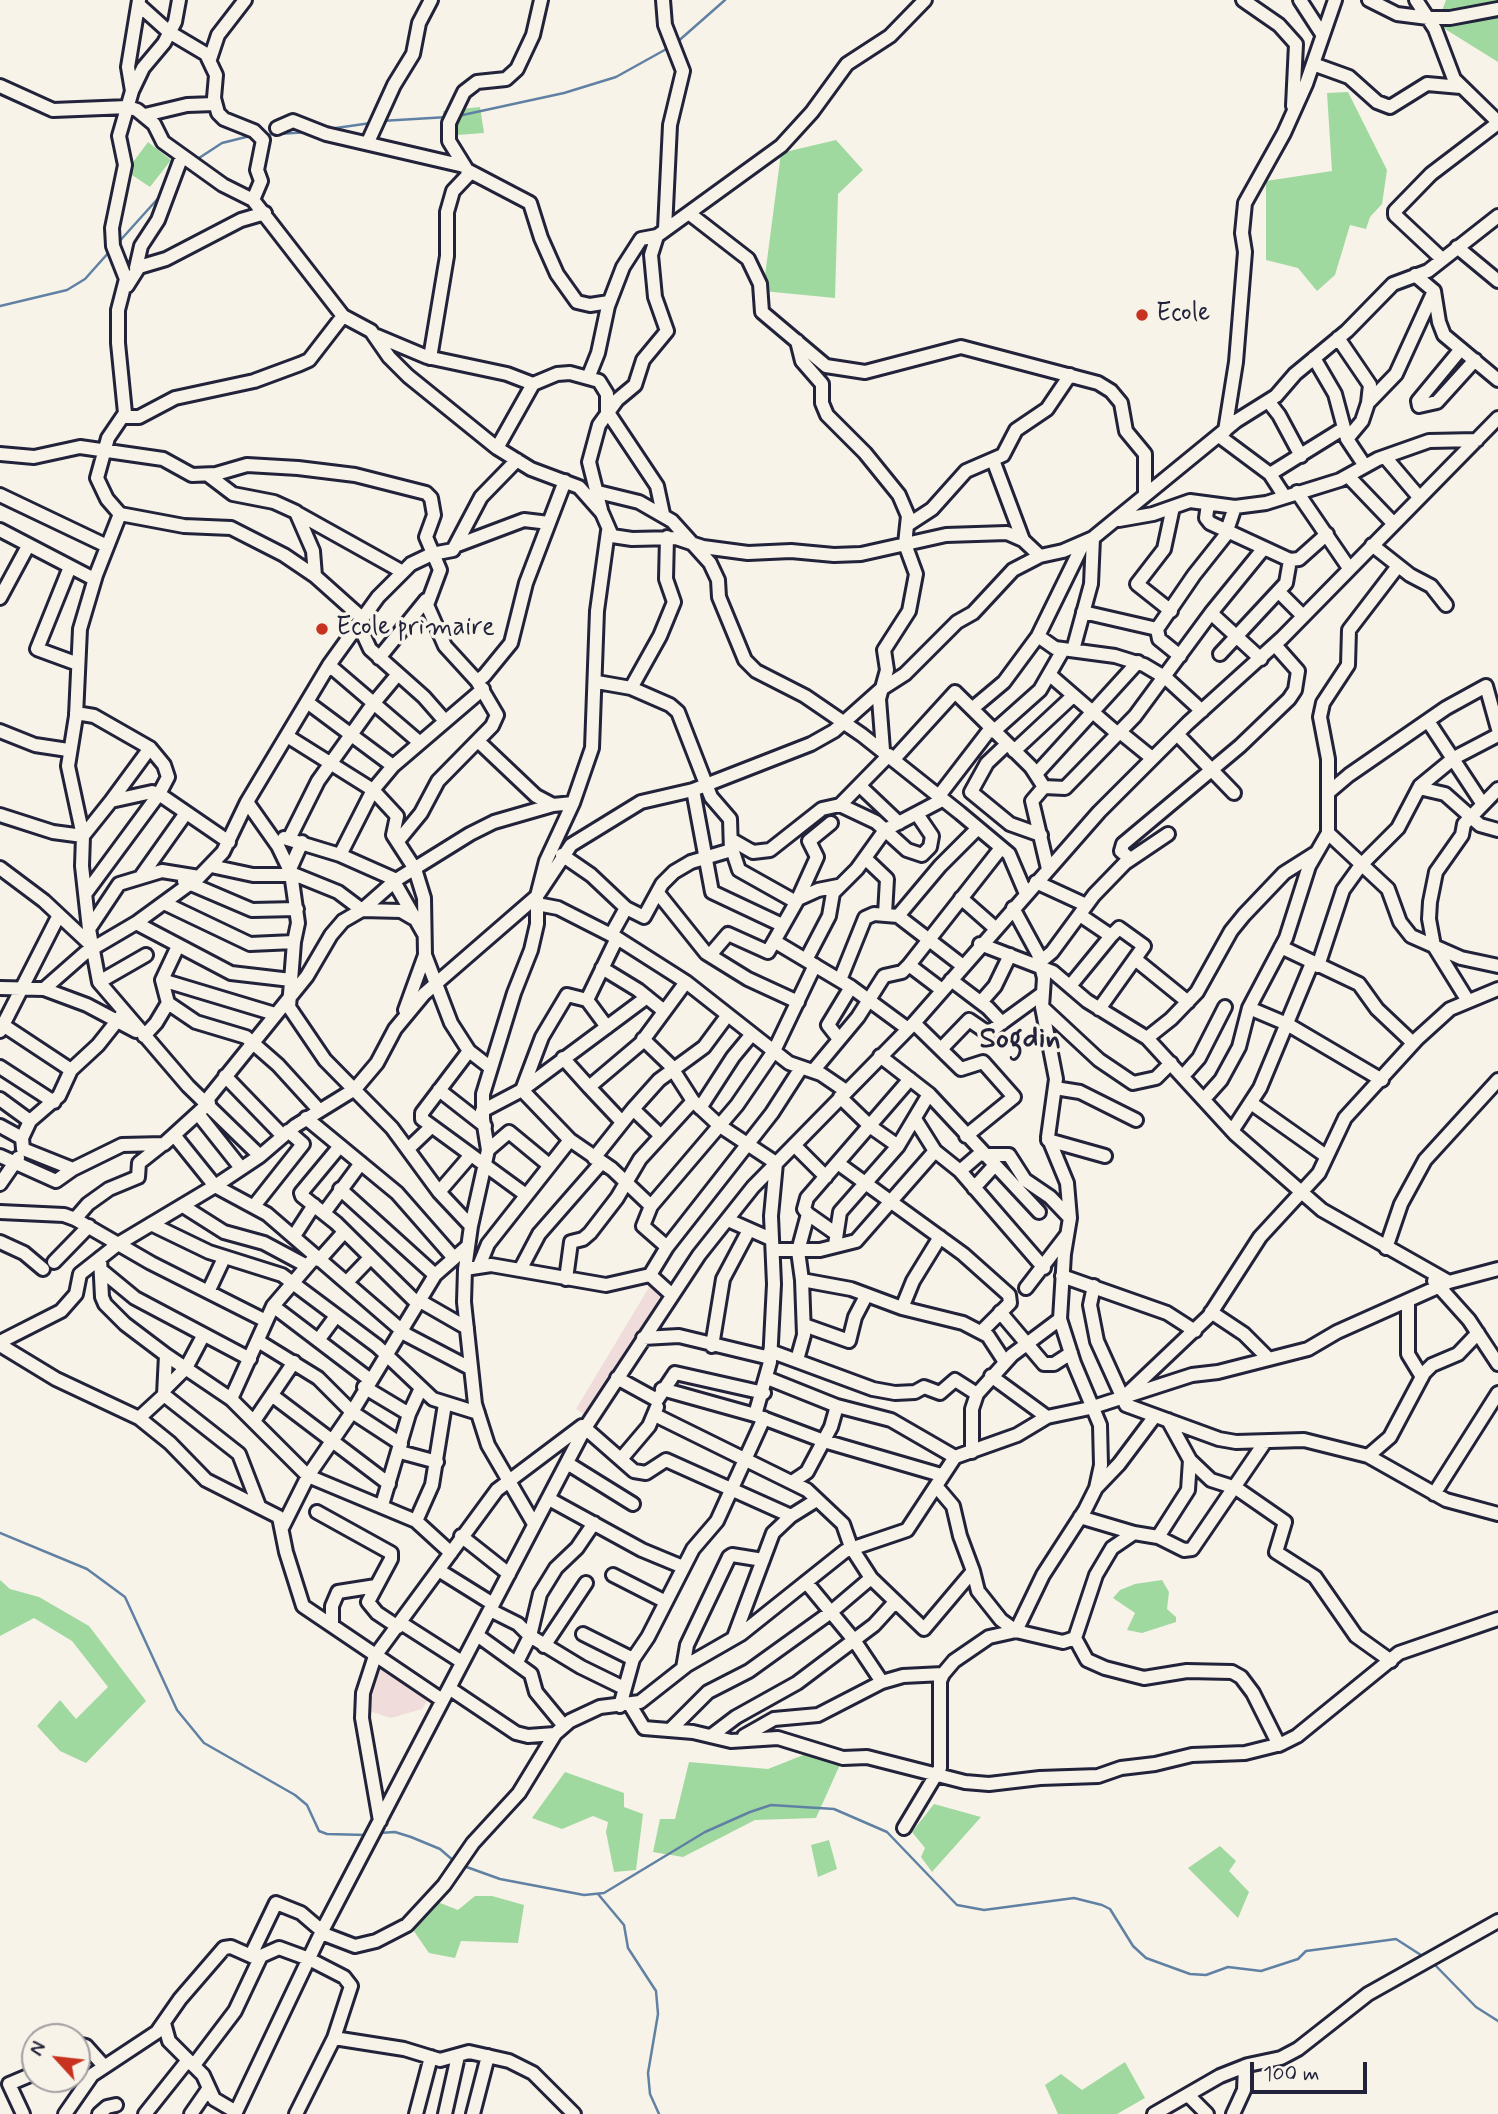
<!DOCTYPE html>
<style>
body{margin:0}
#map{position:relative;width:1498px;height:2114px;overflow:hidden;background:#f7f3e8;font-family:Mynerve,sans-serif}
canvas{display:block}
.north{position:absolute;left:21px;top:2023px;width:70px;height:70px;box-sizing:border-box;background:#f7f3e8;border:2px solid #a29fa3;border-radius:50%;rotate:297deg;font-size:19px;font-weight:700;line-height:28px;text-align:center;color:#22223b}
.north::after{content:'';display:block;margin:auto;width:24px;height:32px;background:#c8321e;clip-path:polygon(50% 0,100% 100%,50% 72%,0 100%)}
.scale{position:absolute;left:1250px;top:2062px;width:117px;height:32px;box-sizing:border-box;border:4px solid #22223b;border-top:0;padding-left:9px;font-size:21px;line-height:24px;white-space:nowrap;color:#22223b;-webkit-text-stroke:5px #f7f3e8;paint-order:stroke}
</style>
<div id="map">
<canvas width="1498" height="2114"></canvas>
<div class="north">N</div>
<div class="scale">100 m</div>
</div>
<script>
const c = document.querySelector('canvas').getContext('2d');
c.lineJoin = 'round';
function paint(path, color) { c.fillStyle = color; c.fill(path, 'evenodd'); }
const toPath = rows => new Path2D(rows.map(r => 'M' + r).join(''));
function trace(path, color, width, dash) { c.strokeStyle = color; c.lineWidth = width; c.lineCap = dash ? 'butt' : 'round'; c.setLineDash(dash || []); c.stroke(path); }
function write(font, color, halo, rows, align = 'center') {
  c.font = font + ' Mynerve,sans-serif'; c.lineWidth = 7; c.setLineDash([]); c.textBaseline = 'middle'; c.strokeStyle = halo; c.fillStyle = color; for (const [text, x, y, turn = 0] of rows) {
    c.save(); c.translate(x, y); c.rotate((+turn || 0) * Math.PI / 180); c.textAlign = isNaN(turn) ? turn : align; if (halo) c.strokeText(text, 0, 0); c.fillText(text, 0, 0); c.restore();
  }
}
paint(toPath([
 [651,1284,665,1288,587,1416,576,1409],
 [373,1658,432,1693,422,1709,391,1718,360,1708]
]), '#f0dddb');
paint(toPath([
 [1446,0,1498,0,1498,62,1437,24],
 [1348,92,1387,170,1382,204,1370,217,1366,229,1350,225,1335,275,1317,291,1298,268,1266,260,1266,181,1332,171,1327,93],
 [480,107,484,133,443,136,443,111],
 [836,140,863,170,838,194,835,298,763,291,781,153],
 [148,142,171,160,150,187,132,175,128,169],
 [0,1580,10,1589,39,1597,89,1626,146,1701,86,1763,60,1751,37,1726,60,1700,76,1719,108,1687,72,1641,34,1618,0,1636],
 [1162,1580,1169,1592,1167,1609,1176,1617,1176,1622,1142,1633,1127,1630,1135,1613,1113,1598,1120,1590,1135,1584],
 [816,1750,843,1758,816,1818,755,1820,683,1857,653,1852,660,1819,675,1819,689,1762,768,1769],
 [565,1772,624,1793,624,1807,643,1814,636,1870,614,1872,606,1832,608,1822,593,1816,562,1829,532,1818],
 [934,1804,981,1817,932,1872,921,1857,925,1848,912,1832],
 [829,1840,837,1869,818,1877,811,1845],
 [1220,1846,1236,1861,1229,1871,1249,1892,1238,1918,1188,1868],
 [475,1896,492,1896,524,1905,518,1943,461,1941,455,1958,429,1953,411,1927,435,1901,458,1910],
 [1125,2062,1145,2098,1117,2114,1058,2114,1045,2085,1061,2074,1082,2090]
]), '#a0d99f');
trace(toPath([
 [675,44,725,0],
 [458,116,564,93,616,77,670,47],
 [381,121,448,117],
 [329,129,371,123],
 [263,135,309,132],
 [196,160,222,143,250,136],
 [117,244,162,194],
 [0,306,67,290,85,279,110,251],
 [0,1533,87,1569,125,1597,177,1710,204,1743,295,1795,307,1805,319,1831,327,1834,366,1835],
 [379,1833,395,1832,411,1837,440,1849,455,1862],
 [461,1865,500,1879,584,1895,604,1893,705,1832,750,1812,771,1805,834,1809,887,1832,957,1905,984,1910,1074,1898,1102,1905,1110,1909,1133,1946,1146,1958,1190,1974,1206,1975,1228,1967,1261,1971,1298,1959,1306,1951,1396,1939,1424,1957],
 [598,1894,624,1925,628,1948,656,1991,658,2014,648,2073,650,2094,659,2114],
 [1436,1966,1476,2007,1498,2021]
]), '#6081a3', 2.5);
const minor = toPath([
 [139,0,128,67,132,91,119,136,125,165,112,228,113,246,126,279,118,310,118,343,125,413,108,438,97,478,107,499,120,514,96,575,80,629,76,716,68,766,83,836,82,866,89,929,99,982,188,1086,260,1156],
 [541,0,533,35,517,69,506,79,477,82,464,92,449,123,449,141,467,170,530,203,541,238,557,274,577,302,590,305,609,302],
 [663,0,665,25,683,71,670,125,665,229],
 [1243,0,1279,25,1296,44,1293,106],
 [1300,0,1322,34],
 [1369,0,1397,14,1428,18,1450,18,1498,9],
 [1416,0,1435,29,1454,79,1498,122],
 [139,5,169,32,206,54,216,75,214,98,218,113,224,119,254,131,263,140,257,170,261,181,253,200,343,316,371,331,389,357,408,376,497,448,531,469,579,487,602,513,612,536,632,539,676,538,703,547,748,553,791,551,834,555,861,554,946,535,1007,533,1023,540,1040,556],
 [210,59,218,35,245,0],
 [1313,64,1349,77,1377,102,1390,107,1427,84,1461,87],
 [0,86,53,110,128,107,137,110,154,124,163,142,223,185,253,200],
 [132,91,143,68,164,43,175,22,179,0],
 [145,115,187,105,215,104],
 [277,128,293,121,326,134,464,166],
 [368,142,394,85,413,54,419,23,431,0],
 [690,214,748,259,760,284,762,312,826,366,865,372,961,347,1098,383,1111,391,1121,403,1126,431,1145,454,1145,494],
 [1457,247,1498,281],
 [1442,259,1395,215,1395,211,1431,174,1498,123],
 [136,268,141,246,158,220,182,156],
 [1415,275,1434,291,1439,322,1444,335,1498,380],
 [127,286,139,267,166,259,241,220,265,213],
 [377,336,427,357,507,374,533,384],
 [1338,338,1370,385,1368,403],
 [797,341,802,361,822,384,822,403,827,415,865,453,899,495,908,516,905,544,916,574,909,611,884,650,887,670,879,699,883,750],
 [1461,349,1418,401,1419,406,1437,402,1475,360],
 [430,358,447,256,447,212,453,191,471,172],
 [1314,358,1335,394,1347,439],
 [588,378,598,353,608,306,623,267,641,239,657,236],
 [1268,401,1279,415,1301,456],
 [125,417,139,417,175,398,254,381,300,364,309,360,343,316],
 [1225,431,1236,362,1245,252,1242,233,1245,203,1284,133,1306,84,1335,0],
 [1219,436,1270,474,1285,497],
 [497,448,533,384,557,374,570,373,599,381,607,394,607,411,657,486,663,514],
 [0,454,34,457,80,447,163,459,192,475,216,474,247,465,298,468,355,475,426,493,431,498,434,515,426,537,440,570,427,605,445,646,477,681],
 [1385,457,1419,497],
 [993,460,1023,540],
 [1365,466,1347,439,1362,421,1368,403,1396,374,1434,291],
 [1270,474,1344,428],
 [208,475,233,494,274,502,296,512,313,551,315,576],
 [1348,476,1393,523],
 [598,492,639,502,672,521,710,563,718,580,719,597,745,660,756,671,805,696,862,735,960,813,1009,854,1026,894],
 [1297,492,1349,568],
 [0,495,107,546],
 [1208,504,1206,518,1210,523,1290,560,1299,559,1327,534],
 [601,510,589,462,599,425,617,400,635,385,643,360,667,331,655,297,651,255,657,236,781,146,812,112,847,64,890,36,925,0],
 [297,513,401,571],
 [120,514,184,526,231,528,284,555,315,576,362,618],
 [1119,520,1153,514,1190,501,1235,507,1266,503,1340,480,1378,459,1429,441,1477,440],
 [909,524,932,509,966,471,1003,455,1016,430,1047,409,1070,375],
 [0,530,94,579],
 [1372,545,1410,575,1431,586,1446,605],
 [455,546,524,520,549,523],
 [70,567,37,649,78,664],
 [1279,592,1303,616],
 [0,598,28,546],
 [1171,611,1137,584,1164,549,1173,507],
 [1083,612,1157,629],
 [1211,613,1261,659],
 [358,623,370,649,424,697,445,721],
 [1038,636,1055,648,1115,656,1144,665,1166,678,1202,711],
 [1073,650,1091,584,1093,538],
 [1220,654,1286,583,1290,560],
 [1180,656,1159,639,1157,629,1194,575,1225,536,1235,507],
 [379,658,426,600],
 [329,665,419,742],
 [1050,675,1118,734],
 [597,682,631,688,660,636,674,602,666,579,667,537],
 [631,688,670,705,678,712,711,797,730,819,731,851],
 [307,702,393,766,373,790,340,855],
 [973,708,1004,682,1038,636,1084,542],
 [76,713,94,716,150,748,164,765,168,777,159,794,86,893],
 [1428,721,1482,803],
 [0,731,35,745,68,750],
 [1120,732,1152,758],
 [1177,734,1234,793],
 [287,736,373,790,397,816,393,835,415,869,424,898,425,955,405,1010],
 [478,741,536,796,553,805,573,803],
 [1007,744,987,763,971,792,1010,824,1041,835],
 [1014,751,1073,696],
 [889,755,840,805,876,822,907,850,922,855,930,847,932,836,917,814],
 [894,759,955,692,1031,767,1044,787],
 [393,766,483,689],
 [1036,774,1138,662],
 [860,786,899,823],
 [1419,788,1445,794,1480,825,1498,830],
 [693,790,712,892,782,925],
 [1329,792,1349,775,1446,708,1486,686,1498,729],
 [938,797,988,732,994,731,1040,690,1063,650],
 [111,801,150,748],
 [0,815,53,832,83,836,111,801,152,792,159,794,229,842],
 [1328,833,1388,889,1400,922,1411,936,1461,958,1498,966],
 [284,838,340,855,392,878,424,934],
 [289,839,318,781,373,704,398,674],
 [732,840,753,852,770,850,822,809,840,805],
 [398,841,421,813,438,781,492,726,497,715,477,681,484,676,511,643,526,583,565,481],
 [562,855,591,875,626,908,644,917,662,884,674,872,691,862,728,851,733,852,739,870,796,902],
 [866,859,887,879,885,914],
 [1130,859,1121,851,1123,844,1240,746,1289,699,1295,690,1298,671,1275,645],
 [211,866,253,875,292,875],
 [0,868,44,901,91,945],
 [290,869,302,842],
 [1048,869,1032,801,1044,787,1065,788,1135,716,1211,613,1264,548],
 [291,873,338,892,362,910,401,911,413,918],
 [142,875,186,813],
 [184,881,252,910,297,909],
 [1036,882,1086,905],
 [658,893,706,953,748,979,798,1002],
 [961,898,995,928],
 [798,899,817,857,809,841,831,823],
 [164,903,250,944,294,942],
 [537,904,558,908,617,938,686,982,789,1063,821,1074,846,1091],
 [136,923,231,973,291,980],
 [89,929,119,884,162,871,199,877,223,852,247,802],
 [611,935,626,908],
 [774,941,851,987,908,1029],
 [980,944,1053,972,1087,1001,1147,1038,1235,1134,1322,1210,1449,1282,1498,1269],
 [178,946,162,980,275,1014],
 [1281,947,1359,984,1377,1009,1413,1043],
 [425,955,451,1023,469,1051,491,1068],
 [710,955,728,934,768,952,798,899,818,890,838,886],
 [1135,959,1188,1002],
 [806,960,829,916,833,893,857,869,885,830,942,800],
 [1040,962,1052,952,1094,895,1125,863,1168,834],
 [963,966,898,916,940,866,978,828],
 [1318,966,1343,890,1361,865,1398,828,1420,786,1454,758,1498,735],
 [602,968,638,990,664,1011],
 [162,980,168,1003,196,1022,246,1037,278,1065,319,1110],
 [840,980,865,918,874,914,898,916],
 [951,980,988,1008,1002,1023],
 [99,982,146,955],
 [1070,986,1111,936,1080,915],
 [0,988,44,989],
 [942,990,909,965,1001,848],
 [587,1000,567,995,542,1037,522,1090,570,1140,612,1169,651,1206,643,1226,667,1247],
 [1468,1001,1434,946,1429,919,1430,902,1436,872,1462,835,1464,824,1498,789],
 [981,1002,995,986,1010,955],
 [1042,1007,1099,1060,1133,1083,1156,1078,1171,1063],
 [1249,1008,1287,1024,1382,1080],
 [1099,1009,1144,946,1119,928,1111,936],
 [914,1023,961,1069,983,1062,1014,1097,966,1136],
 [3,1025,71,1070],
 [607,1027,587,1000,617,938],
 [0,1031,59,915],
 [136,1031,87,1005,44,989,85,953,136,923,199,877],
 [144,1036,156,1023,168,1003],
 [1147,1038,1171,1019,1197,992,1231,931,1244,915,1284,873,1314,854],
 [643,1039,670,1065,693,1101,720,1126,776,1163,771,1216,774,1284,770,1362,755,1415],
 [839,1039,828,1025,851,987],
 [942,1048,969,1020,988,1033,1043,993],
 [469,1051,422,1113,422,1119,526,1195],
 [880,1056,929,1094,1039,1212],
 [563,1058,589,1087,641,1043,686,982],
 [0,1067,54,1102],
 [813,1071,858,1017,884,976,902,972,909,965],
 [225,1076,282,1135],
 [1183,1076,1199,1058,1225,1007],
 [910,1079,807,1198,804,1209,808,1214,798,1251,802,1280,851,1289,902,1308,963,1323,988,1336,1005,1362],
 [589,1087,622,1122],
 [1055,1088,1080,1092,1136,1120],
 [439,1090,485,1126],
 [840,1097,871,1127,898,1146],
 [0,1099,30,1121],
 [1204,1099,1221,1080,1239,1047,1249,1008,1286,938,1309,866,1328,833,1328,759,1320,717,1323,703,1348,665,1349,630,1398,566],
 [206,1101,307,976,331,935,343,921,362,910,396,880,470,834,494,822,553,805],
 [1251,1103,1326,1156],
 [700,1108,733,1057,752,1034],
 [482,1111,522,1090,647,997],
 [199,1115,241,1168],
 [306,1118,340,1146,301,1193,302,1196,336,1223,418,1304],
 [915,1119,935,1151,960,1171,982,1152],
 [0,1126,22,1138,23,1149,73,1169],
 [1232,1131,1260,1088,1312,963],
 [174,1135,215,1186,267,1214,407,1335,470,1368],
 [661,1136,633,1109,659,1080,704,1047,727,1016],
 [22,1138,30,1121,59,1096,71,1070,98,1045,121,1016],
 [1048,1140,1105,1156],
 [794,1145,826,1177],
 [340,1146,397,1193,454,1258],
 [408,1149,431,1127],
 [488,1150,509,1132,549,1165],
 [984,1155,1009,1155,1025,1180,1050,1197,1070,1218],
 [0,1156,56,1181,73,1169,122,1145,164,1144,209,1103],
 [594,1158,633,1109],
 [839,1164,963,1254,1009,1295,1010,1303,982,1331],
 [960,1171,1044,1268],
 [0,1184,18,1158],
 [974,1188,994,1166],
 [340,1189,435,1275],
 [439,1192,470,1156],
 [183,1206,224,1232,264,1243,307,1266],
 [254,1206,303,1144,288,1131],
 [651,1206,737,1105,774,1051,815,965],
 [0,1212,64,1215,75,1219,151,1263,266,1321],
 [324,1213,361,1163],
 [808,1214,835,1233],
 [75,1219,88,1204,109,1189,138,1177,139,1163,163,1144],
 [728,1220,771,1239],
 [151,1224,209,1252,282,1275,377,1346,433,1399,478,1413],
 [471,1226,439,1192,392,1128,325,1060,289,1007,294,942,298,923,291,873,278,846,247,802,329,665,378,597,411,564,432,554,453,550,481,497,517,460],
 [294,1236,314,1205],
 [0,1242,24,1253,43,1269],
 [835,1245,840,1212,898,1146,929,1094],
 [1386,1248,1401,1204,1425,1160,1498,1080],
 [773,1250,820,1250,856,1241,935,1151],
 [100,1258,102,1297,105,1304,125,1324,166,1355,164,1395,139,1418],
 [319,1260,344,1232],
 [54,1262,89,1226],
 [479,1266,488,1244,570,1140],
 [465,1269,491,1265,606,1285,650,1275],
 [101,1270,135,1298,250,1359],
 [520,1270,539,1234,602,1162],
 [1062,1276,1167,1313,1195,1331],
 [566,1279,571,1242,583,1239,590,1233,617,1198,640,1159,693,1101],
 [1434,1281,1469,1320,1498,1364],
 [347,1282,370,1258],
 [1094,1286,1090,1305,1097,1341,1126,1405,1219,1439,1236,1442,1304,1440,1368,1456,1446,1500,1498,1514],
 [1026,1288,1066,1236],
 [209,1290,224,1258],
 [672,1295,650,1275,667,1247,772,1113,801,1068],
 [420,1301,467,1328],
 [1408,1301,1408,1354,1422,1377],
 [273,1306,369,1379],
 [902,1308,913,1281,940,1237],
 [1000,1312,1044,1364,1054,1364,1071,1353],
 [1211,1312,1244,1334,1269,1359],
 [804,1325,849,1341,855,1317,866,1296],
 [643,1338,679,1336,770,1358],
 [319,1339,336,1316],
 [258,1341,318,1378,352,1412,401,1444],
 [0,1342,61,1311,76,1294,80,1274,118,1244,215,1186,260,1156,295,1126,355,1089,377,1063,395,1029,424,994,537,896,571,845,641,802,693,790,811,744,834,731,880,690,905,674,957,622,973,613,1013,570,1040,556,1063,551,1093,538,1236,421,1276,396,1295,374,1347,331,1393,284,1428,271,1498,216],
 [0,1345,56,1379,139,1418,170,1443,206,1480,279,1517,286,1552,303,1606,442,1700],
 [712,1346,723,1279,749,1230],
 [770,1351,873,1389,895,1393,915,1392,924,1387,940,1393,955,1380,977,1394],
 [166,1355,231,1399,308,1476,416,1521,451,1553],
 [797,1360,804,1335,802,1280],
 [991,1376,1047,1417],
 [617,1378,657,1400,675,1373,764,1393],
 [767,1378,837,1406,891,1420,955,1457],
 [364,1387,409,1414],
 [166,1388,186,1368,203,1336],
 [662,1389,755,1415,824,1441,941,1475],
 [1129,1392,1209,1316,1260,1237,1319,1173,1345,1118,1418,1038,1450,1009,1498,989],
 [164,1395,239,1454,259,1506],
 [273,1396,389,1484],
 [231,1399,273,1306,315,1257],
 [655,1415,807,1490,843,1524,851,1547,871,1578,924,1629,973,1571,960,1536,953,1506,936,1486],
 [1168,1420,1190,1460,1211,1480,1236,1488,1285,1522,1276,1552,1315,1577,1356,1636,1391,1661],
 [254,1421,294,1362],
 [585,1428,634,1471,646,1473,666,1460,791,1516],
 [400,1452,437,1462],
 [972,1452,972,1409,977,1394,1012,1355,1060,1319],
 [1368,1456,1390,1437,1424,1373,1432,1365,1458,1354,1478,1333],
 [621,1459,649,1426,657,1407],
 [567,1463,633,1504],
 [792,1482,807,1472,831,1427,837,1406],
 [1096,1488,1119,1464,1155,1416],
 [1434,1494,1498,1393],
 [549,1499,642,1550,683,1567],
 [382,1505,409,1414,421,1388],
 [317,1512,391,1553,391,1559,368,1602,377,1613,398,1627],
 [1080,1517,1134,1533],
 [416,1521,432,1485,445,1404],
 [534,1524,488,1445,475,1404,464,1302,465,1269,471,1226,488,1150,483,1119,483,1094,514,993,531,950,537,924,537,896,546,861,573,803,592,748,597,611,608,531],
 [283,1526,308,1476,352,1412,435,1275,468,1246],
 [461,1536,509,1574],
 [1158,1537,1188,1490,1190,1460],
 [440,1571,493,1604],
 [973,1571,978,1591,1001,1620,1016,1631,1063,1642,1075,1638,1087,1660,1105,1668,1144,1678,1187,1671,1232,1672,1241,1677,1253,1693,1279,1745],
 [613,1575,666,1602],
 [806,1582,854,1640,882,1682],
 [490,1610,518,1624,530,1636,540,1594,556,1568,577,1548,594,1523],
 [401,1623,462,1662],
 [332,1625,332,1606,338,1592,376,1586],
 [583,1634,633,1659],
 [477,1635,531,1674,536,1692,564,1726],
 [734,1637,773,1533,791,1516,815,1501],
 [1075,1638,1096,1575,1112,1548,1134,1533,1158,1537,1184,1550,1192,1549,1265,1442],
 [544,1646,586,1583],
 [517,1662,530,1636,581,1667,624,1688],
 [683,1668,687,1645,729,1557,732,1555,763,1560],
 [449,1688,516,1733,528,1736,555,1734,570,1721,600,1707,640,1702,687,1665,741,1634,845,1551,907,1530,955,1457,1017,1435,1047,1417,1090,1408,1192,1375,1218,1372,1308,1349,1337,1332,1449,1282],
 [630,1705,644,1728,693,1732,731,1741,778,1738,843,1758,867,1757,965,1782,989,1784,1040,1778,1098,1776,1121,1768,1155,1764,1192,1755,1245,1753,1281,1744,1297,1736,1399,1653,1498,1619],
 [620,1706,633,1659,648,1637,693,1549,717,1521,764,1418],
 [670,1730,708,1692,749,1671,831,1612,871,1578],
 [711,1736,736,1717,797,1683,874,1625,895,1602],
 [744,1736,774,1719,818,1715,882,1682,903,1676,943,1674],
 [380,1821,362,1718,363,1693,375,1656,497,1490,582,1426],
 [904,1828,940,1768,940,1681,943,1674,954,1661,989,1637,1016,1631,1043,1575,1085,1510,1096,1488,1101,1465,1100,1425,1074,1363,1060,1319,1064,1254,1070,1218,1067,1183,1048,1137,1056,1079,1042,1007,1044,978,1038,954,1013,908],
 [321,1933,355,1946,376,1941,407,1925,444,1885,473,1843,519,1793,555,1734],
 [251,1955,276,1903,301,1913,322,1931],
 [164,2023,169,2041,203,2075,214,2099,236,2112],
 [334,2038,404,2049,440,2060,469,2052,509,2061,533,2073,574,2114],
 [77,2044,86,2046,103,2065],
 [194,2065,235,2011,261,1956,279,1948,309,1959,344,1977,351,1986,334,2038,296,2114],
 [1188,2095,1207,2114],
 [23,2114,9,2084,35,2073],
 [65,2114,92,2075,157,2032,180,1999,224,1948,231,1947,258,1959],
 [99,2114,107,2107,116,2105],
 [145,2114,188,2060],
 [191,2114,209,2088],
 [235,2114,322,1931,585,1428,699,1255,753,1187,914,1023,1099,812,1188,723,1282,638,1498,418],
 [416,2114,431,2057],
 [445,2114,458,2056],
 [473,2114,488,2056],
 [1154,2114,1220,2076,1248,2065,1281,2058,1298,2049,1368,1994,1498,1921],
 [1233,2114,1244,2090,1245,2066]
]);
trace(minor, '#22223b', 18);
trace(minor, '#f7f3e8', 12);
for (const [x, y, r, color] of [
 [1142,315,7,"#c8321e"],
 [322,629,7,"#c8321e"]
]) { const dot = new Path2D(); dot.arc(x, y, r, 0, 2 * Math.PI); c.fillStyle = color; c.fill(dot); trace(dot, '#f7f3e8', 2.5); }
write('26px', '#22223b', '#f7f3e8', [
 ["Ecole",1156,315],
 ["Ecole primaire",336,629]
], 'left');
write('bold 30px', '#22223b', '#f7f3e8', [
 ["Sogdin",1020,1041]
]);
</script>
